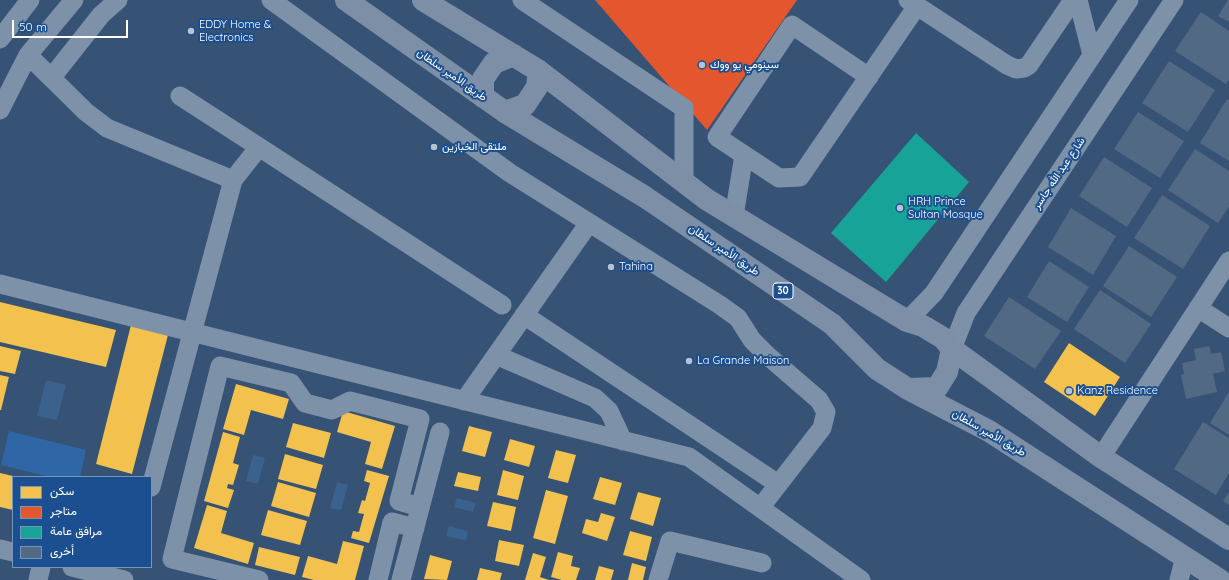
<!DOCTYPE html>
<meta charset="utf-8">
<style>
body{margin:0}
#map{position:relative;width:1229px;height:580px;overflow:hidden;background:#365274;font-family:Quicksand,Vazirmatn,sans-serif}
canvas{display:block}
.legend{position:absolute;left:12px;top:476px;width:140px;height:92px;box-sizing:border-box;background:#1b4f8f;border:1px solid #7695bc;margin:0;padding:5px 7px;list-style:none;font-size:12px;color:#fff}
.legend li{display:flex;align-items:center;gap:8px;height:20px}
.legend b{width:20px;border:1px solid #7695bc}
.scale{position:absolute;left:12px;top:20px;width:116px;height:18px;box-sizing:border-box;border:2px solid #fff;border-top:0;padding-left:5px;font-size:12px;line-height:14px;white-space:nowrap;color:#fff;-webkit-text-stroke:3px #1b4f8f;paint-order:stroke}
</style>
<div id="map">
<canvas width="1229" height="580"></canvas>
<ul class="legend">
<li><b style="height:11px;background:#f2c14e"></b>سكن</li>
<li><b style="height:11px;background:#e4572e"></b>متاجر</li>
<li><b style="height:11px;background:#17a398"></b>مرافق عامة</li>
<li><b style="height:11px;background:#526984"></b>أخرى</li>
</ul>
<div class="scale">50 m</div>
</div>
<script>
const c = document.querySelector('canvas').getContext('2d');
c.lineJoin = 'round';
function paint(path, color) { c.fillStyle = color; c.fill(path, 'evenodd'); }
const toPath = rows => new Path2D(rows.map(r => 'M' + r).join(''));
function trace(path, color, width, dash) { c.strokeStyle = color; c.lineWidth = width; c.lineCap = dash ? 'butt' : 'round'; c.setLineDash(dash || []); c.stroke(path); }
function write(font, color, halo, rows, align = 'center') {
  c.font = font + ' Quicksand,Vazirmatn,sans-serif'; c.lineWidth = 4; c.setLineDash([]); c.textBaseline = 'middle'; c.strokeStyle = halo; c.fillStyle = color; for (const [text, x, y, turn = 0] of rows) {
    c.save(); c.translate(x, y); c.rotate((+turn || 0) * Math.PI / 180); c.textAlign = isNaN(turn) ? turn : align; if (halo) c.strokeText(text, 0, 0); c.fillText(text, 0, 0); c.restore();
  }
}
paint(toPath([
 [9,431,86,450,80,477,49,477,1,465]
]), '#2f66a5');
paint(toPath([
 [46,380,66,385,57,420,37,416],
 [253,455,265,458,258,484,246,481],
 [337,482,348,485,341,510,330,508],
 [457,498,476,503,473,512,454,507],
 [449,526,468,531,466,541,446,536]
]), '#3b618d');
paint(toPath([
 [0,302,116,330,106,367,0,342],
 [131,325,168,335,132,474,96,464],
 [1069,343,1120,377,1095,416,1044,382],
 [0,346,21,351,15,374,0,371],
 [0,375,9,377,1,410,0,410],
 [236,384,289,399,283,419,251,410,244,435,223,429],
 [343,411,395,426,382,469,365,464,371,442,337,432],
 [293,423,331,433,324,458,286,447],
 [469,426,492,432,485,457,462,451],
 [223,432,240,437,233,463,239,465,233,485,228,484,227,488,234,490,228,508,204,501],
 [510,439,535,446,529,467,504,460],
 [556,450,576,455,568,483,548,478],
 [285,454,323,465,316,489,278,479],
 [367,470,389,476,369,543,351,538,353,531,359,532,364,514,358,513,362,500,365,501,370,483,364,481],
 [503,470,524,476,518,500,497,495],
 [458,472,481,477,478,491,454,486],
 [0,473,13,476,13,510,0,507],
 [600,477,622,483,615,505,593,499],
 [278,482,316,493,309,517,271,506],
 [546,490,568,496,555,544,533,538],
 [638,492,661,498,653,526,630,519],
 [493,502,516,507,511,531,487,526],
 [207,505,227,511,221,533,254,543,248,564,194,548],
 [268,510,307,521,300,545,261,535],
 [601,513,615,517,607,541,582,533,586,519,598,522],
 [630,531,652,537,646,561,623,555],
 [499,540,524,545,519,566,495,561],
 [343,541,364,546,355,580,314,580,302,577,308,556,337,564],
 [259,547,300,557,295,575,255,565],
 [558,552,573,556,571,566,580,568,576,580,562,580,551,577],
 [533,553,546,557,540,577,549,580,525,580],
 [430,555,452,561,447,580,424,579],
 [632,563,646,567,643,580,628,580],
 [599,566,614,570,611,580,595,580],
 [480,568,502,573,500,580,477,580]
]), '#f2c14e');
paint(toPath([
 [595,0,797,0,707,130]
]), '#e4572e');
paint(toPath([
 [916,133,969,182,886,282,831,233]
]), '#17a398');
paint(toPath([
 [1228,0,1229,0,1229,22,1218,16],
 [1201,12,1229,31,1229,80,1226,84,1175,51],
 [1169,61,1215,90,1188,132,1142,103],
 [1227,99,1229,100,1229,161,1200,143],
 [1138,112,1184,141,1160,178,1114,149],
 [1195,149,1229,171,1229,207,1218,223,1168,190],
 [1104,157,1152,188,1127,227,1079,196],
 [1162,195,1210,226,1183,269,1134,238],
 [1071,208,1116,236,1093,275,1048,247],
 [1129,246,1177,277,1151,317,1103,286],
 [1049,261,1089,287,1067,322,1027,297],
 [1100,290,1151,324,1125,363,1074,329],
 [1009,297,1061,331,1035,369,984,336],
 [1209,346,1211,354,1221,352,1225,371,1213,374,1217,392,1186,399,1181,375,1184,374,1182,363,1196,360,1194,349],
 [1229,392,1229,435,1210,423],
 [1203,422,1229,438,1229,473,1216,495,1174,469],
 [1229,492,1229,505,1223,501]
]), '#526984');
trace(toPath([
 [271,0,510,173,720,305,738,318,752,340,768,356,819,400,826,412,822,428,760,508],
 [522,0,684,108,684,182],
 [908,0,1007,65,1016,69,1024,68,1029,65,1073,0],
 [1078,0,1092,55],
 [0,39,30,0],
 [28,55,86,112,107,128,233,180],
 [52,77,101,15,118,0],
 [869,77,792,25,717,137,779,178,800,177,917,6],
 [180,96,259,147],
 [0,110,28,55,74,0],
 [734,216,744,155],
 [0,284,689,457,861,580],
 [1198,308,1229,328],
 [524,315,778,484],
 [907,321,934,293,1129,0],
 [952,349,966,313,1174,0],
 [496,355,595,398,609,411,623,441],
 [464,401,589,223],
 [1101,457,1229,261],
 [151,487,233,180,259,147,502,305],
 [0,549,13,552],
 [72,567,124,580],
 [38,580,41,567],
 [259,580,172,559,220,366,291,383,305,403,332,410,350,401,420,419,399,501,420,507],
 [378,580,392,522,415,528],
 [401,580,440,432],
 [658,580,670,541,762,563],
 [1179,580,1185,557]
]), '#7d92a8', 19);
trace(toPath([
 [346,0,505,112,645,197,832,324,877,369,908,389,989,431,1220,580],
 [423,0,539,71,706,199,907,321,923,326,943,338,952,349,1101,457,1229,539],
 [483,97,483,79,494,63,514,55],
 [505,112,525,105,537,87,539,71],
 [909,389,937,388,947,372,952,349]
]), '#7d8ea7', 22);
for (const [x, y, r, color] of [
 [191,31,4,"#b9c2ce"],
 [702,65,4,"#b9c2ce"],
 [434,147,4,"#b9c2ce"],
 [900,208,4,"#b9c2ce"],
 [611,267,4,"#b9c2ce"],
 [689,361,4,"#b9c2ce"],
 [1069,391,4,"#b9c2ce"]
]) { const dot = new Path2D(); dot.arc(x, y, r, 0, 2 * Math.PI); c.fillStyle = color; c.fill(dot); trace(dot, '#1b4f8f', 1.5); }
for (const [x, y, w] of [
 [783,291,20]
]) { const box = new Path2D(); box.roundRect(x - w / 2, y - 8, w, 16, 3); c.fillStyle = '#1b4f8f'; c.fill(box); trace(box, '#fff', 1); }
write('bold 10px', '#fff', null, [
 ["30",783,291]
]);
write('11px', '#fff', '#1b4f8f', [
 ["EDDY Home &",199,25],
 ["Electronics",199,38],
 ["سينومي يو ووك",710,65],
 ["ملتقى الخبازين",442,147],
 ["HRH Prince",908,202],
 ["Sultan Mosque",908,215],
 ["Tahina",619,267],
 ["La Grande Maison",697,361],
 ["Kanz Residence",1077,391]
], 'left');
write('11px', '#fff', '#1b4f8f', [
 ["طريق الأمير سلطان",452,75,35],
 ["شارع عبد الله جاسر",1059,173,-56],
 ["طريق الأمير سلطان",724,250,34],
 ["طريق الأمير سلطان",989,433,30]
]);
</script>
